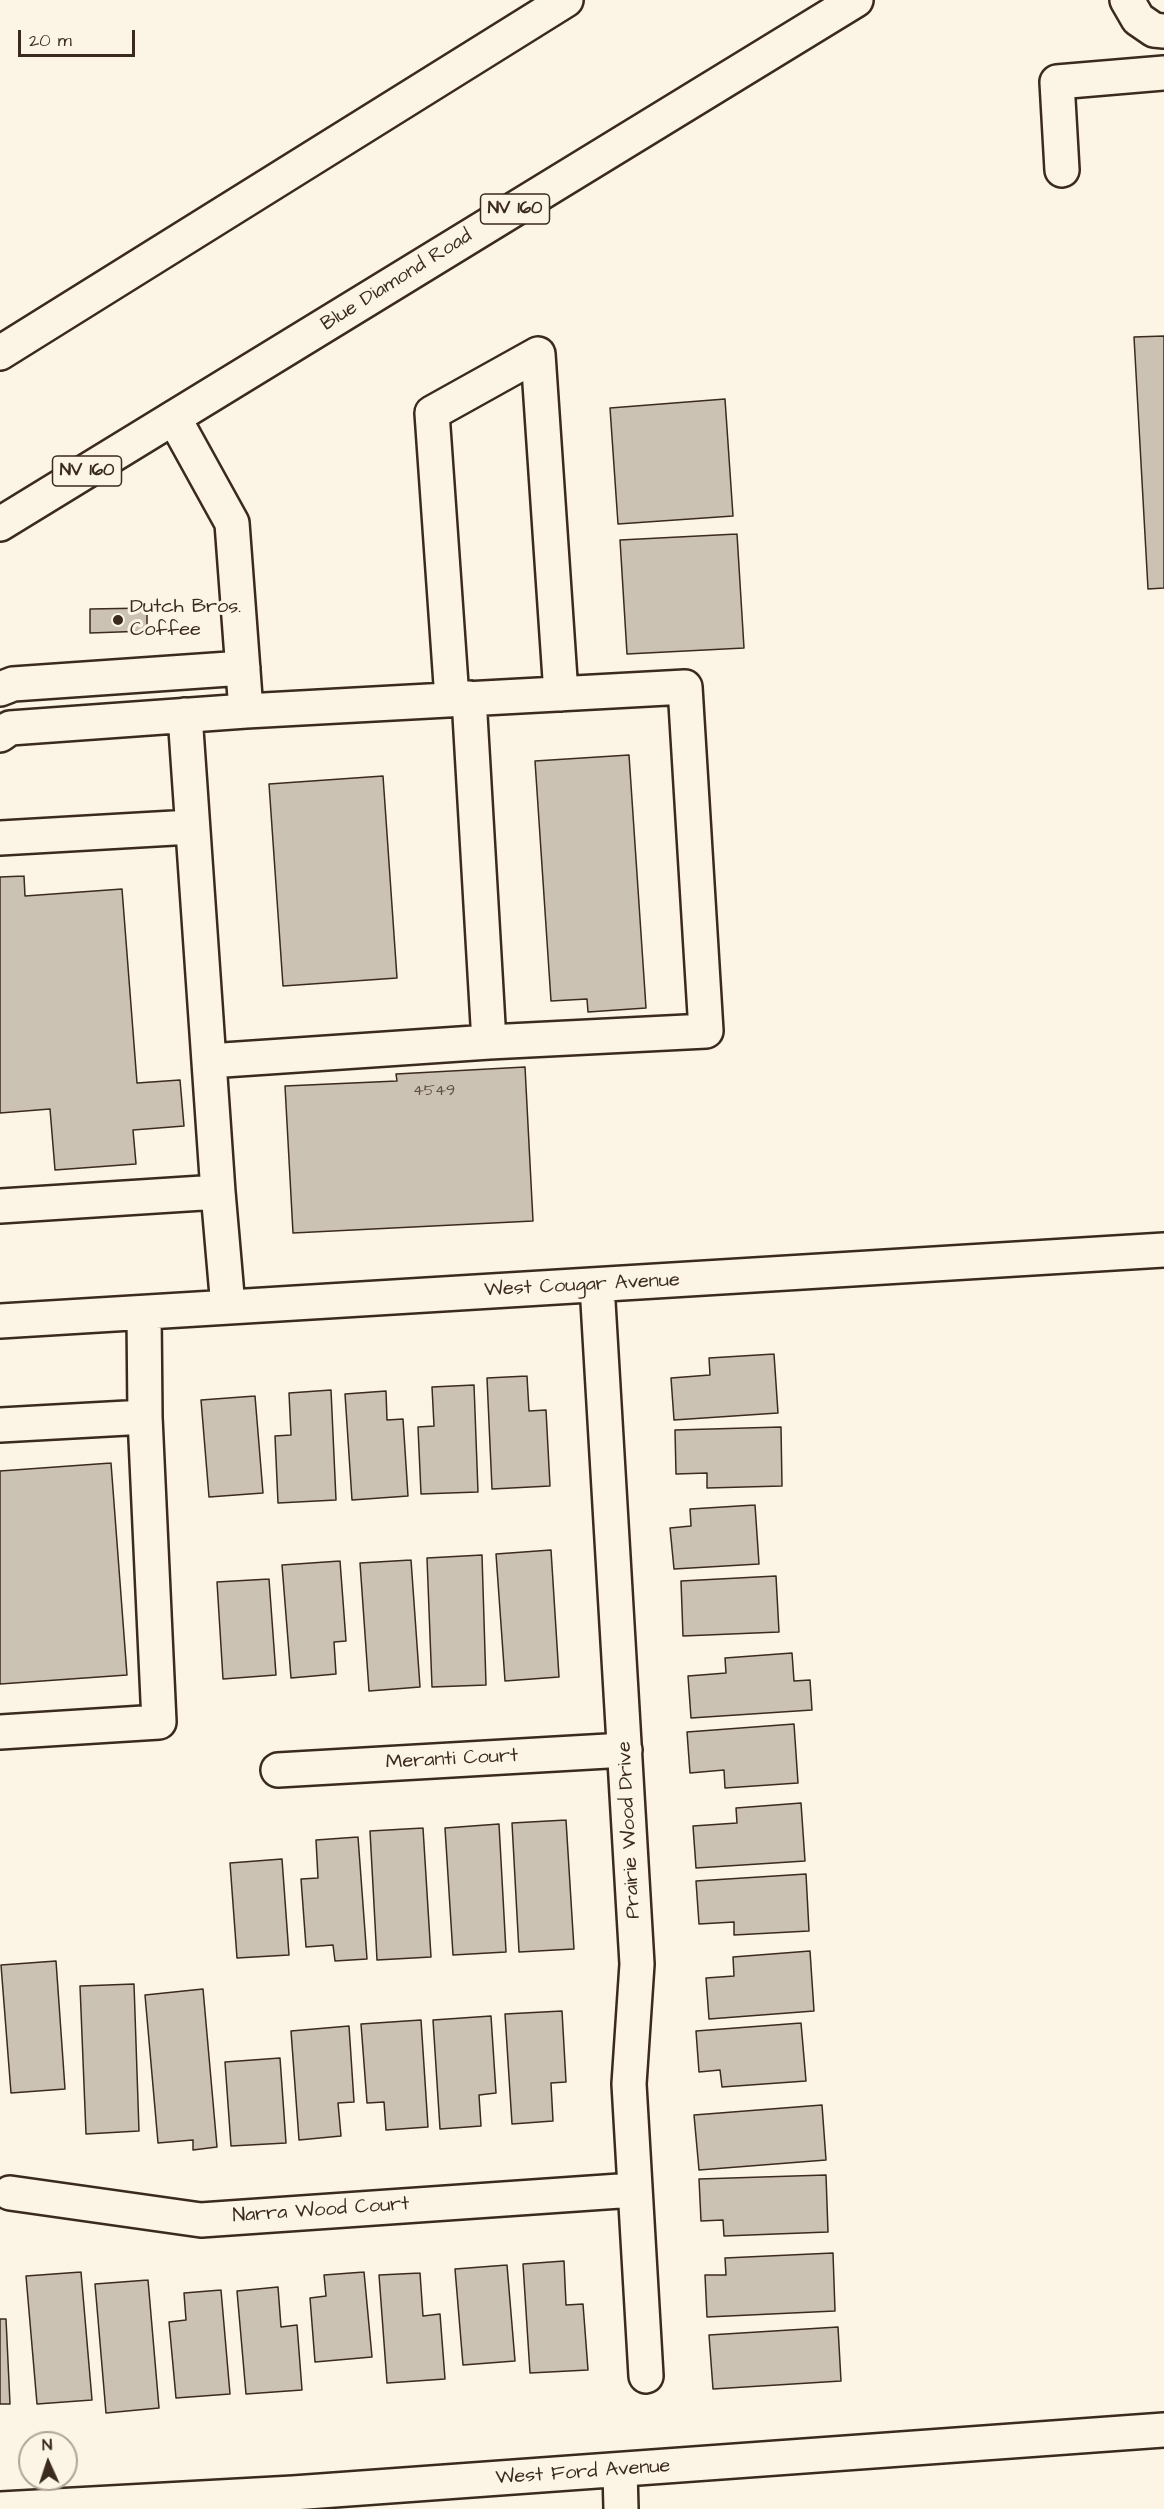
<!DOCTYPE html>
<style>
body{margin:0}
#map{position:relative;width:1164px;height:2509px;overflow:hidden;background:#fcf5e5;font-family:"Architects Daughter",sans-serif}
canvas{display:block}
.north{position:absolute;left:18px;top:2431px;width:60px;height:60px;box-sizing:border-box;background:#fcf5e5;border:2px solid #afa495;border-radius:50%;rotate:357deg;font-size:16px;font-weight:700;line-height:24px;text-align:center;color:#3b2a1e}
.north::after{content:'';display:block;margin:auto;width:21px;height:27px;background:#3b2a1e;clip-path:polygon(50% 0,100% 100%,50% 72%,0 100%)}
.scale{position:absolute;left:18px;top:30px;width:117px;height:27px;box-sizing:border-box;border:3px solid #3b2a1e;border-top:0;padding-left:8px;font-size:18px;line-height:21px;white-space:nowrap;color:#3b2a1e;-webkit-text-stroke:4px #fcf5e5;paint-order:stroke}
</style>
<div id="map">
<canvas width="1164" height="2509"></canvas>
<div class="north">N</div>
<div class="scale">20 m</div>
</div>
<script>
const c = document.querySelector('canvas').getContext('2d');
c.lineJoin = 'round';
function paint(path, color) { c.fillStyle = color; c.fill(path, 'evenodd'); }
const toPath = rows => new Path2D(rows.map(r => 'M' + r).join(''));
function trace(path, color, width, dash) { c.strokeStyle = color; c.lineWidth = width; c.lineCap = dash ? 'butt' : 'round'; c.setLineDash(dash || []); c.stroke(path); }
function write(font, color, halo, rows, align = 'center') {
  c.font = font + ' "Architects Daughter",sans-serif'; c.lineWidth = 6; c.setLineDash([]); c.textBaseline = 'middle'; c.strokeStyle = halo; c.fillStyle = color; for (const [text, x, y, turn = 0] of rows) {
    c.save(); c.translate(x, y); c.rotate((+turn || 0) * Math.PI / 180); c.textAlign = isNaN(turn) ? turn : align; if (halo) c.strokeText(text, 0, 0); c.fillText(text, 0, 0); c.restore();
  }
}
const building = toPath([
 [1164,336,1164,588,1148,589,1134,337,1164,336],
 [725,399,733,516,618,524,610,408,725,399],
 [737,534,744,648,627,654,620,540,737,534],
 [147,608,147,631,90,633,90,609,147,608],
 [629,755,646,1008,588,1012,587,999,551,1001,535,761,629,755],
 [383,776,397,978,283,986,269,784,383,776],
 [24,876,25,896,122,889,137,1083,180,1080,184,1126,133,1130,136,1164,55,1170,50,1109,0,1113,0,877,24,876],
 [525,1067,533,1221,293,1233,285,1086,397,1081,396,1074,525,1067],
 [774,1354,778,1413,674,1420,671,1378,710,1375,709,1358,774,1354],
 [527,1376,529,1411,546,1410,550,1486,492,1489,487,1378,527,1376],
 [474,1385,478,1492,421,1494,418,1427,434,1426,432,1387,474,1385],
 [331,1390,336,1500,278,1503,275,1436,291,1435,289,1393,331,1390],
 [386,1391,387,1420,403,1419,408,1496,352,1500,345,1394,386,1391],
 [255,1396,263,1493,209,1497,201,1400,255,1396],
 [781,1427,782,1486,707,1488,707,1473,676,1474,675,1430,781,1427],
 [111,1463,127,1675,0,1684,0,1471,111,1463],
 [755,1505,759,1564,674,1569,670,1528,691,1526,690,1509,755,1505],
 [551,1550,559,1677,505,1681,496,1554,551,1550],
 [482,1555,486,1685,432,1687,427,1558,482,1555],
 [411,1560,420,1687,369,1691,360,1563,411,1560],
 [340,1561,346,1641,334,1642,336,1674,291,1678,282,1565,340,1561],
 [776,1576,779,1632,683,1636,681,1581,776,1576],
 [269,1579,276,1675,223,1679,217,1582,269,1579],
 [792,1653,794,1681,810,1680,812,1710,691,1718,688,1676,726,1673,725,1658,792,1653],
 [794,1724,798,1783,725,1788,724,1770,690,1773,687,1732,794,1724],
 [801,1803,805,1861,696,1868,693,1826,737,1823,736,1808,801,1803],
 [566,1820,574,1949,519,1952,512,1823,566,1820],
 [499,1824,506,1952,453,1955,445,1828,499,1824],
 [423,1828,431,1957,377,1960,370,1831,423,1828],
 [358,1837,367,1959,335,1961,333,1945,306,1947,301,1879,318,1878,316,1840,358,1837],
 [282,1859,289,1955,237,1958,230,1863,282,1859],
 [806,1874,809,1931,734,1935,734,1922,699,1924,696,1881,806,1874],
 [810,1951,814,2011,709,2019,706,1978,734,1976,733,1957,810,1951],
 [56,1961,65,2089,11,2093,1,1965,56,1961],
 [134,1984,139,2131,86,2134,80,1986,134,1984],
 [203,1989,217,2147,193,2150,193,2140,158,2143,145,1995,203,1989],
 [562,2011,566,2082,551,2083,553,2121,512,2124,505,2014,562,2011],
 [491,2016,496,2093,479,2095,481,2126,440,2129,433,2020,491,2016],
 [421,2020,428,2127,386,2130,384,2102,367,2103,361,2024,421,2020],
 [801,2023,806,2081,722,2087,720,2070,699,2072,696,2031,801,2023],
 [349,2026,354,2102,338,2103,341,2136,299,2140,291,2031,349,2026],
 [280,2058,286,2143,231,2146,225,2062,280,2058],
 [822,2105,826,2160,699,2170,694,2115,822,2105],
 [826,2175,828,2232,724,2236,723,2220,701,2221,699,2179,826,2175],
 [833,2253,835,2311,707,2317,705,2275,726,2275,725,2258,833,2253],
 [564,2261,566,2305,583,2304,588,2370,530,2373,523,2264,564,2261],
 [507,2265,515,2361,463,2365,455,2269,507,2265],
 [81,2272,92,2400,37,2404,26,2276,81,2272],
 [364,2272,372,2357,315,2362,310,2298,326,2296,324,2275,364,2272],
 [420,2273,423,2316,440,2314,445,2379,387,2383,379,2275,420,2273],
 [148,2280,159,2408,106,2413,95,2284,148,2280],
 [278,2287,281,2327,297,2325,302,2390,246,2394,237,2291,278,2287],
 [221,2290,230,2394,176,2398,169,2322,186,2320,184,2293,221,2290],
 [0,2319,6,2319,10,2404,0,2404,0,2319],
 [838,2327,841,2381,713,2389,709,2335,838,2327]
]);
paint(building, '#ccc2b3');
trace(building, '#3b2a1e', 1.5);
const minor = toPath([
 [1127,0,1138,19,1154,30,1164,31],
 [1062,170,1057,82,1164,73],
 [0,689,13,684,243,668],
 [452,699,432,413,538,354,561,694],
 [246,711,685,687,706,1031,489,1042],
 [0,735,10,728,246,711,232,523,174,418],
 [0,838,191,827],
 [209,1061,489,1042,469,698],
 [218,1192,228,1307],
 [0,1206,218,1192,185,715],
 [597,1285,637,1964,629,2084,646,2376],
 [0,1321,1164,1250],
 [0,1425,145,1417],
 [0,1732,159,1722,145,1417,144,1313],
 [278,1770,625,1750],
 [10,2193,201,2220,634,2190],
 [620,2470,621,2509],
 [1,2509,293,2493,1164,2430]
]);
const highway = toPath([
 [0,353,566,0],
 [0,524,856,0]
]);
trace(minor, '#3b2a1e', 38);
trace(highway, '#3b2a1e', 38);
trace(minor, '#fcf5e5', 33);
trace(highway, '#fcf5e5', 33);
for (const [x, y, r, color] of [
 [118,620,6,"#3b2a1e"]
]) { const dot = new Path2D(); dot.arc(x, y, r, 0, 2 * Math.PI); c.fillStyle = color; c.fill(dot); trace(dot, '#fcf5e5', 2); }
write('16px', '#5f5043', null, [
 ["4549",434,1092]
]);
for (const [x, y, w] of [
 [515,209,69],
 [87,471,69]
]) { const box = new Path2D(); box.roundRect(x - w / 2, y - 15, w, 30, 4.5); c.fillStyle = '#fcf5e5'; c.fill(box); trace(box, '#3b2a1e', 1.5); }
write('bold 18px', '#3b2a1e', null, [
 ["NV 160",515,209],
 ["NV 160",87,471]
]);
write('20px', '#3b2a1e', '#fcf5e5', [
 ["Blue Diamond Road",397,281,-32],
 ["West Cougar Avenue",582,1286,-3],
 ["Meranti Court",452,1760,-3],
 ["Prairie Wood Drive",630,1830,-93],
 ["Narra Wood Court",321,2211,-4],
 ["West Ford Avenue",583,2473,-4]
]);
write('20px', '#3b2a1e', '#fcf5e5', [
 ["Dutch Bros.",130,608],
 ["Coffee",130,631]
], 'left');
</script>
